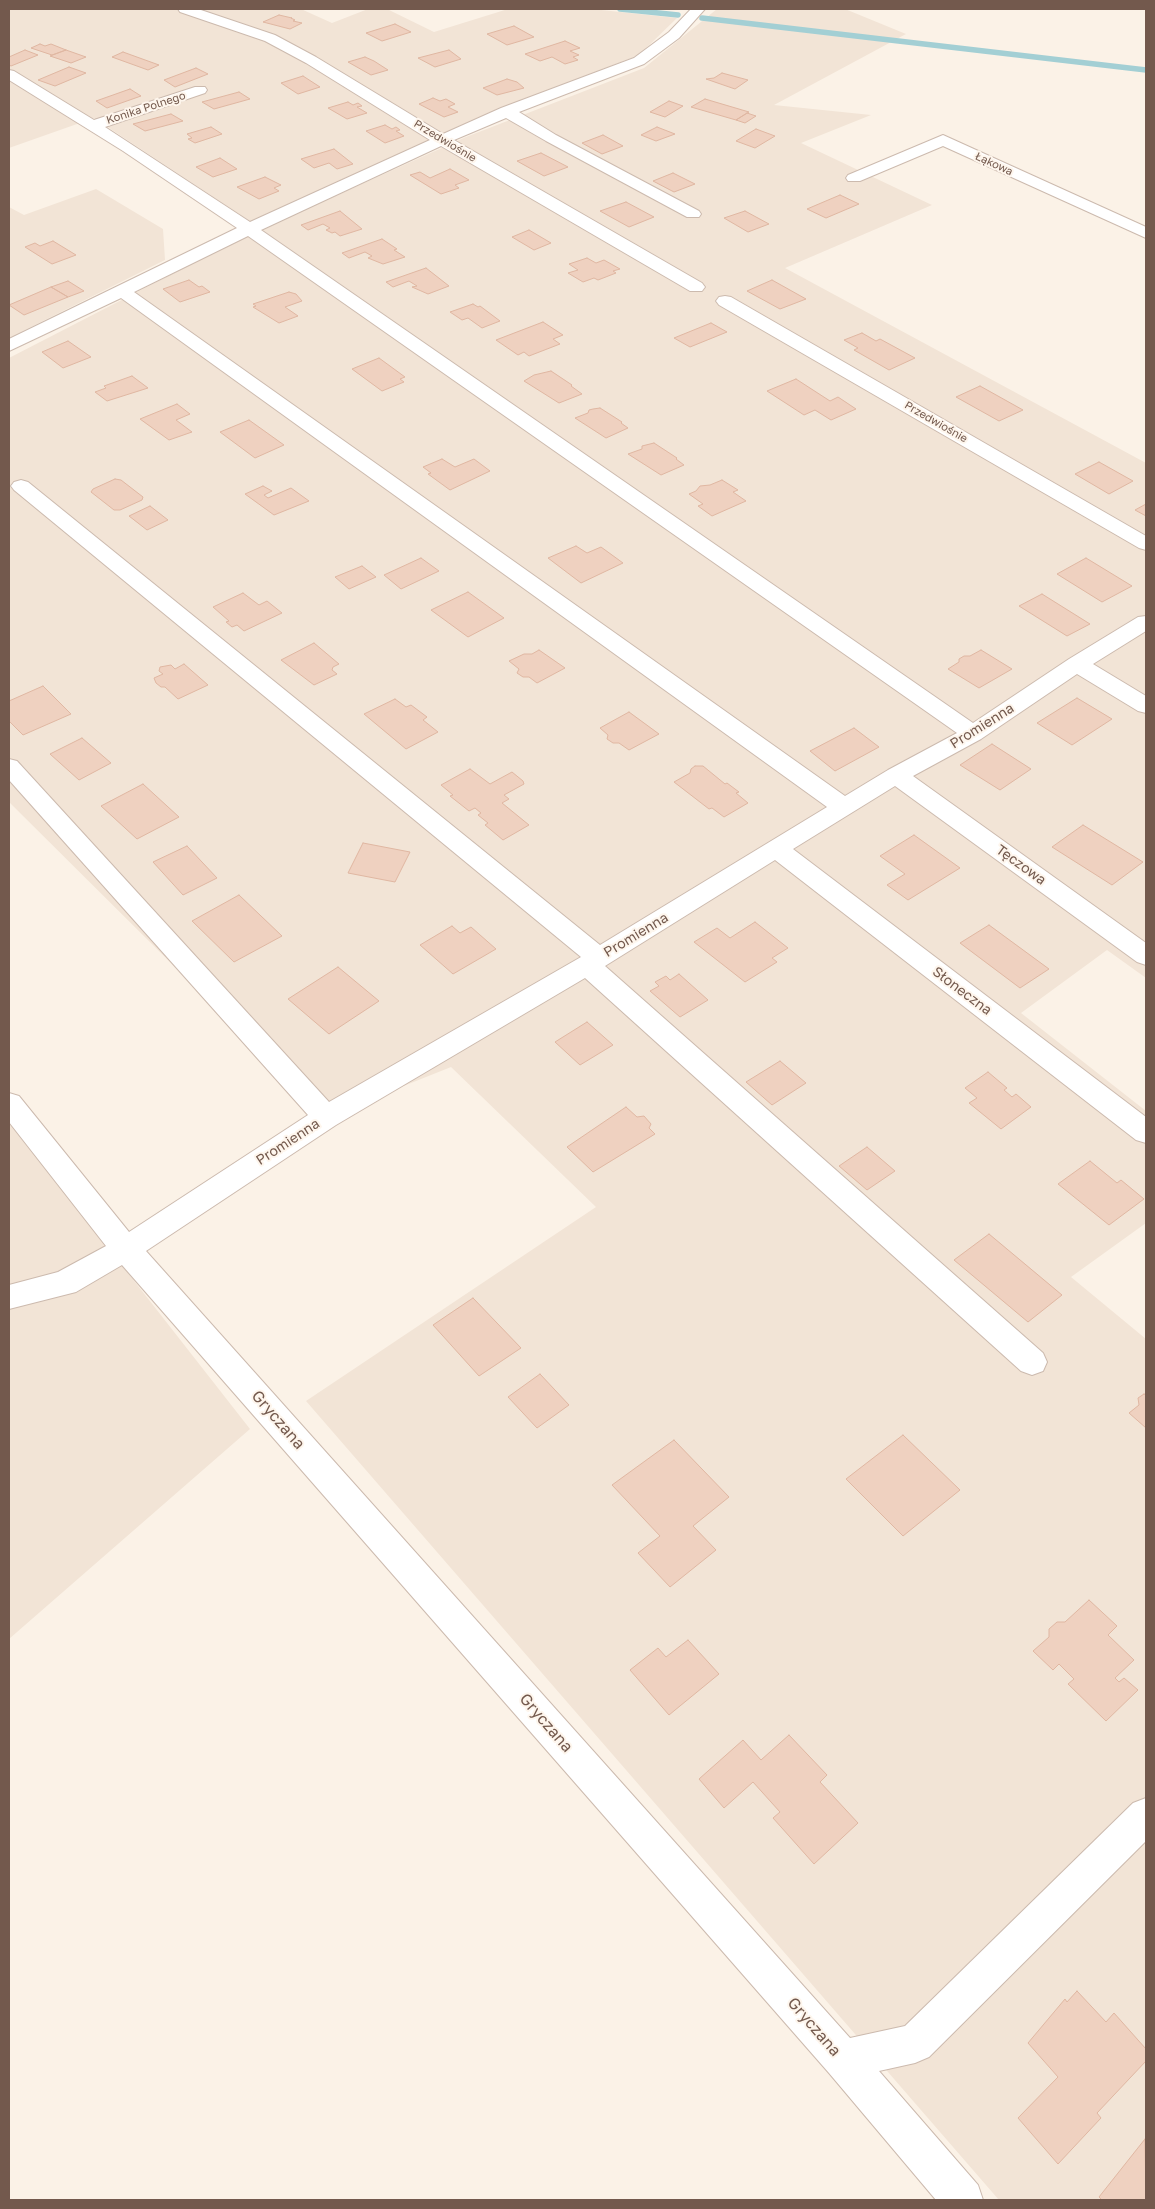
<!DOCTYPE html>
<meta charset="utf-8">
<style>
body{margin:0}
#map{position:relative;width:1155px;height:2209px;overflow:hidden;background:#fbf2e7;font-family:"Golos Text",sans-serif}
canvas{display:block}
.frame{position:absolute;inset:0;border:10px solid #73594d;pointer-events:none}
</style>
<div id="map">
<canvas width="1155" height="2209"></canvas>
<div class="frame"></div>
</div>
<script>
const c = document.querySelector('canvas').getContext('2d');
c.lineJoin = 'round';
function paint(path, color) { c.fillStyle = color; c.fill(path, 'evenodd'); }
const toPath = rows => new Path2D(rows.map(r => 'M' + r).join(''));
function trace(path, color, width, dash) { c.strokeStyle = color; c.lineWidth = width; c.lineCap = dash ? 'butt' : 'round'; c.setLineDash(dash || []); c.stroke(path); }
function write(font, color, halo, rows, align = 'center') {
  c.font = font + ' "Golos Text",sans-serif'; c.lineWidth = 4; c.setLineDash([]); c.textBaseline = 'middle'; c.strokeStyle = halo; c.fillStyle = color; for (const [text, x, y, turn = 0] of rows) {
    c.save(); c.translate(x, y); c.rotate((+turn || 0) * Math.PI / 180); c.textAlign = isNaN(turn) ? turn : align; if (halo) c.strokeText(text, 0, 0); c.fillText(text, 0, 0); c.restore();
  }
}
paint(toPath([
 [9,9,301,9,332,23,368,9,387,9,434,32,508,9,592,9,677,18,639,55,505,107,251,222,94,118,9,148],
 [717,9,845,9,906,34,774,105,871,115,801,143,932,205,785,268,1146,463,1146,978,1107,950,1021,1013,1146,1111,1146,1223,1071,1277,1146,1339,1146,2200,999,2200,306,1401,596,1207,451,1067,326,1117,9,802,9,358,240,239,466,137,644,68],
 [96,189,163,229,165,260,9,338,9,207,24,215],
 [9,1121,250,1429,9,1639]
]), '#f2e4d6');
trace(toPath([
 [620,9,678,15],
 [702,18,1146,70]
]), '#a3cfd4', 5.5);
const building = toPath([
 [279,15,292,18,291,18,295,20,293,21,302,23,290,29,263,22,279,15],
 [395,24,411,32,382,41,366,33,395,24],
 [514,26,534,37,507,45,487,34,514,26],
 [565,41,580,48,570,51,579,55,573,57,578,60,565,64,552,57,540,61,525,54,565,41],
 [40,44,45,46,51,44,66,50,52,55,31,48,40,44],
 [25,50,38,55,11,66,9,65,9,57,25,50],
 [66,50,86,57,71,63,50,56,66,50],
 [449,50,461,59,435,67,418,58,449,50],
 [123,52,159,65,148,70,112,57,123,52],
 [365,57,374,61,388,70,371,75,348,62,365,57],
 [69,67,86,73,55,86,38,80,69,67],
 [196,68,208,74,175,87,164,80,196,68],
 [722,73,748,80,735,89,706,79,714,78,722,73],
 [303,76,320,87,298,94,281,83,303,76],
 [507,79,517,82,524,88,497,95,483,88,507,79],
 [130,89,141,96,107,108,96,101,130,89],
 [239,92,250,99,214,109,202,102,239,92],
 [433,98,440,101,446,99,455,104,448,107,458,112,444,117,419,104,433,98],
 [705,99,749,112,736,120,691,107,705,99],
 [669,101,683,106,665,117,650,112,669,101],
 [348,102,353,105,358,103,362,106,357,107,367,113,347,119,328,108,348,102],
 [747,113,756,116,745,123,736,120,747,113],
 [171,114,183,121,145,131,133,124,171,114],
 [385,125,392,129,396,127,400,130,396,131,404,136,385,143,366,131,385,125],
 [211,127,222,134,195,143,188,139,192,138,187,134,211,127],
 [657,127,675,134,656,141,641,135,657,127],
 [756,129,775,136,755,148,736,141,756,129],
 [603,135,623,146,602,154,582,143,603,135],
 [334,149,353,164,337,169,329,163,314,168,301,159,334,149],
 [541,153,568,167,544,176,517,161,541,153],
 [220,158,237,169,213,177,196,167,220,158],
 [450,169,469,180,455,185,459,188,441,194,410,175,420,172,430,178,450,169],
 [673,173,695,184,674,192,653,181,673,173],
 [265,177,281,185,274,188,279,191,259,199,237,187,265,177],
 [840,195,859,204,826,218,807,209,840,195],
 [626,202,654,217,629,227,600,211,626,202],
 [340,211,362,229,340,236,335,232,332,233,326,230,330,228,323,224,308,230,301,225,340,211],
 [745,211,769,224,748,232,724,218,745,211],
 [529,230,551,243,534,250,512,237,529,230],
 [382,239,397,249,394,250,405,257,383,264,368,258,372,256,365,252,349,258,342,253,382,239],
 [53,241,76,255,52,264,25,247,35,243,40,246,53,241],
 [587,258,596,263,604,260,620,269,613,271,616,273,598,280,594,278,583,282,568,273,578,270,569,264,587,258],
 [426,268,449,286,428,294,412,287,417,286,409,281,393,287,386,282,426,268],
 [189,280,199,287,202,286,210,292,180,302,163,289,189,280],
 [772,280,806,299,780,309,747,291,772,280],
 [68,281,84,291,68,297,51,287,68,281],
 [51,287,68,297,24,315,9,305,51,287],
 [289,292,296,294,302,301,285,307,298,316,279,323,253,307,256,306,253,304,289,292],
 [473,304,478,307,480,306,500,321,482,328,468,318,462,320,450,312,473,304],
 [543,322,563,335,553,339,560,344,529,356,524,352,518,355,496,340,543,322],
 [711,323,727,332,690,347,674,338,711,323],
 [862,333,876,341,880,339,915,358,889,370,854,350,858,348,844,340,862,333],
 [68,341,91,357,63,368,42,352,68,341],
 [379,358,405,377,400,379,404,382,382,391,352,369,379,358],
 [551,371,572,385,571,386,582,394,559,403,524,381,534,375,551,371],
 [132,376,148,388,107,401,95,392,106,388,104,386,132,376],
 [796,379,830,401,838,397,856,409,831,420,815,410,804,415,767,391,796,379],
 [980,386,1023,410,999,421,956,397,980,386],
 [177,404,190,414,176,420,192,432,169,440,140,419,177,404],
 [600,408,622,422,621,423,628,428,606,438,575,418,588,413,589,410,593,409,600,408],
 [249,420,284,445,255,458,220,432,249,420],
 [654,443,677,458,676,459,684,465,661,475,628,454,642,449,642,446,654,443],
 [442,459,455,467,474,459,490,471,450,490,428,474,431,473,423,467,442,459],
 [1099,462,1133,481,1109,494,1075,474,1099,462],
 [115,479,121,480,143,497,142,500,120,510,114,510,91,492,93,489,115,479],
 [722,480,738,490,733,492,746,501,712,516,698,506,703,504,689,494,696,491,700,486,710,485,722,480],
 [263,486,272,491,264,495,268,498,291,488,309,501,274,515,245,494,263,486],
 [1146,504,1146,516,1135,510,1146,504],
 [150,506,168,520,147,530,129,516,150,506],
 [576,546,587,553,601,547,623,563,581,583,548,558,576,546],
 [421,558,439,571,401,589,384,575,421,558],
 [1086,558,1132,586,1102,602,1057,574,1086,558],
 [362,566,376,577,349,589,335,577,362,566],
 [468,592,504,618,468,637,431,610,468,592],
 [243,593,259,605,267,601,282,613,244,631,237,625,232,627,226,622,229,621,213,607,243,593],
 [1042,594,1090,624,1067,636,1019,606,1042,594],
 [314,643,339,664,333,667,332,670,337,674,314,685,281,660,314,643],
 [539,650,565,668,537,683,529,677,523,677,517,673,519,669,509,661,524,654,532,654,539,650],
 [981,650,1012,669,979,688,948,669,959,662,959,659,964,656,970,656,981,650],
 [184,664,208,685,178,699,165,687,161,687,156,683,154,678,163,674,159,671,160,667,171,665,175,669,184,664],
 [43,686,71,714,23,735,9,721,9,701,43,686],
 [1077,698,1112,719,1072,745,1037,723,1077,698],
 [395,699,406,707,411,705,427,717,423,720,438,732,406,749,364,714,395,699],
 [629,712,659,734,629,750,619,743,613,743,607,739,608,735,600,728,629,712],
 [854,728,879,747,835,771,810,751,854,728],
 [82,738,111,763,79,780,50,754,82,738],
 [992,744,1031,769,1000,790,960,765,992,744],
 [695,766,703,766,725,784,727,783,739,792,736,793,748,803,724,817,712,808,709,809,674,782,690,773,691,769,695,766],
 [470,769,490,784,512,772,523,781,524,784,504,795,509,799,502,803,529,825,503,840,485,825,488,823,478,815,481,813,475,808,469,811,450,796,453,795,441,785,470,769],
 [143,784,179,817,137,839,101,806,143,784],
 [1083,825,1143,862,1112,885,1052,847,1083,825],
 [914,835,960,868,908,900,887,885,905,874,880,856,914,835],
 [363,843,410,852,395,882,348,873,363,843],
 [187,846,217,878,183,895,153,862,187,846],
 [239,895,282,936,234,962,192,921,239,895],
 [755,922,788,948,772,958,777,962,745,982,694,942,717,928,730,938,755,922],
 [989,925,1049,969,1020,988,960,943,989,925],
 [452,926,460,933,471,927,496,949,453,974,420,945,452,926],
 [338,967,379,1001,329,1034,288,999,338,967],
 [679,974,708,1000,680,1017,650,991,659,986,655,982,666,976,670,980,679,974],
 [587,1022,613,1045,580,1065,555,1042,587,1022],
 [780,1061,806,1083,772,1105,746,1082,780,1061],
 [988,1072,1007,1088,1004,1090,1012,1097,1016,1094,1031,1107,1001,1129,969,1103,977,1098,965,1088,988,1072],
 [626,1107,637,1117,644,1116,651,1124,649,1128,655,1134,593,1172,567,1147,626,1107],
 [867,1147,895,1171,867,1190,839,1166,867,1147],
 [1090,1161,1117,1183,1121,1180,1144,1199,1109,1225,1058,1184,1090,1161],
 [989,1234,1062,1295,1028,1322,954,1260,989,1234],
 [473,1298,521,1348,479,1376,433,1325,473,1298],
 [540,1374,569,1405,537,1428,508,1397,540,1374],
 [1144,1394,1146,1395,1146,1428,1129,1413,1139,1405,1138,1398,1144,1394],
 [903,1435,960,1490,903,1536,846,1479,903,1435],
 [674,1440,729,1497,693,1526,716,1550,670,1587,638,1553,660,1536,612,1485,674,1440],
 [1089,1600,1117,1626,1108,1635,1134,1660,1115,1678,1119,1682,1124,1678,1138,1690,1106,1721,1068,1684,1074,1679,1059,1664,1053,1670,1033,1651,1049,1637,1049,1629,1057,1622,1065,1622,1089,1600],
 [688,1640,719,1674,669,1715,630,1670,658,1648,666,1657,688,1640],
 [789,1735,827,1775,820,1782,858,1823,814,1864,773,1818,780,1812,753,1782,724,1808,699,1779,743,1740,761,1760,789,1735],
 [1077,1991,1106,2022,1114,2013,1146,2049,1146,2061,1097,2113,1101,2118,1058,2164,1018,2118,1058,2077,1028,2043,1065,1999,1067,2002,1077,1991],
 [1145,2139,1146,2200,1102,2200,1099,2197,1145,2139]
]);
paint(building, '#efd1c0');
trace(building, '#e0b7a2', 1);
const minor = toPath([
 [178,9,198,9,275,35,316,57,443,134,501,108,634,58,669,32,691,9,705,9,679,38,644,64,519,112,556,135,699,211,701,214,699,217,687,217,546,141,506,118,454,140,702,283,705,287,702,291,690,291,441,146,261,230,973,723,1069,659,1138,617,1146,616,1146,631,1093,664,1146,696,1146,713,1138,711,1077,674,981,739,913,776,1146,943,1146,965,1137,962,895,786,793,849,1146,1117,1146,1143,1136,1140,775,860,605,966,1043,1353,1047,1362,1043,1371,1032,1375,1021,1371,585,978,336,1125,146,1251,850,2038,905,2026,1133,1803,1146,1798,1146,1841,929,2057,915,2063,879,2071,978,2185,983,2200,936,2200,829,2073,122,1265,76,1292,9,1309,9,1285,58,1272,106,1246,9,1122,9,1093,19,1096,129,1232,308,1115,9,780,9,759,17,761,329,1102,581,957,14,490,11,486,14,482,21,480,28,482,600,945,827,807,121,298,9,351,9,339,237,228,123,151,9,80,9,70,14,71,94,120,195,87,205,87,207,90,205,93,105,127,250,222,430,140,306,63,265,41,180,12,178,9],
 [248,236,957,733,888,770,845,796,134,292,248,236],
 [943,135,1146,227,1146,238,943,146,860,181,848,181,846,178,848,175,943,135],
 [725,296,731,297,1146,536,1146,550,1139,548,719,305,716,301,719,297,725,296]
]);
trace(minor, '#ccbaae', 2);
paint(minor, '#fff');
write('11px', '#73594d', '#fef6ed', [
 ["Konika Polnego",146,108,-18],
 ["Przedwiośnie",445,141,31],
 ["Łąkowa",994,164,25],
 ["Przedwiośnie",936,422,30]
]);
write('14px', '#73594d', '#fef6ed', [
 ["Promienna",982,726,-32],
 ["Tęczowa",1021,865,36],
 ["Promienna",636,935,-31],
 ["Słoneczna",962,991,37],
 ["Promienna",288,1142,-33]
]);
write('16px', '#73594d', '#fef6ed', [
 ["Gryczana",278,1420,49],
 ["Gryczana",546,1723,49],
 ["Gryczana",814,2027,49]
]);
</script>
